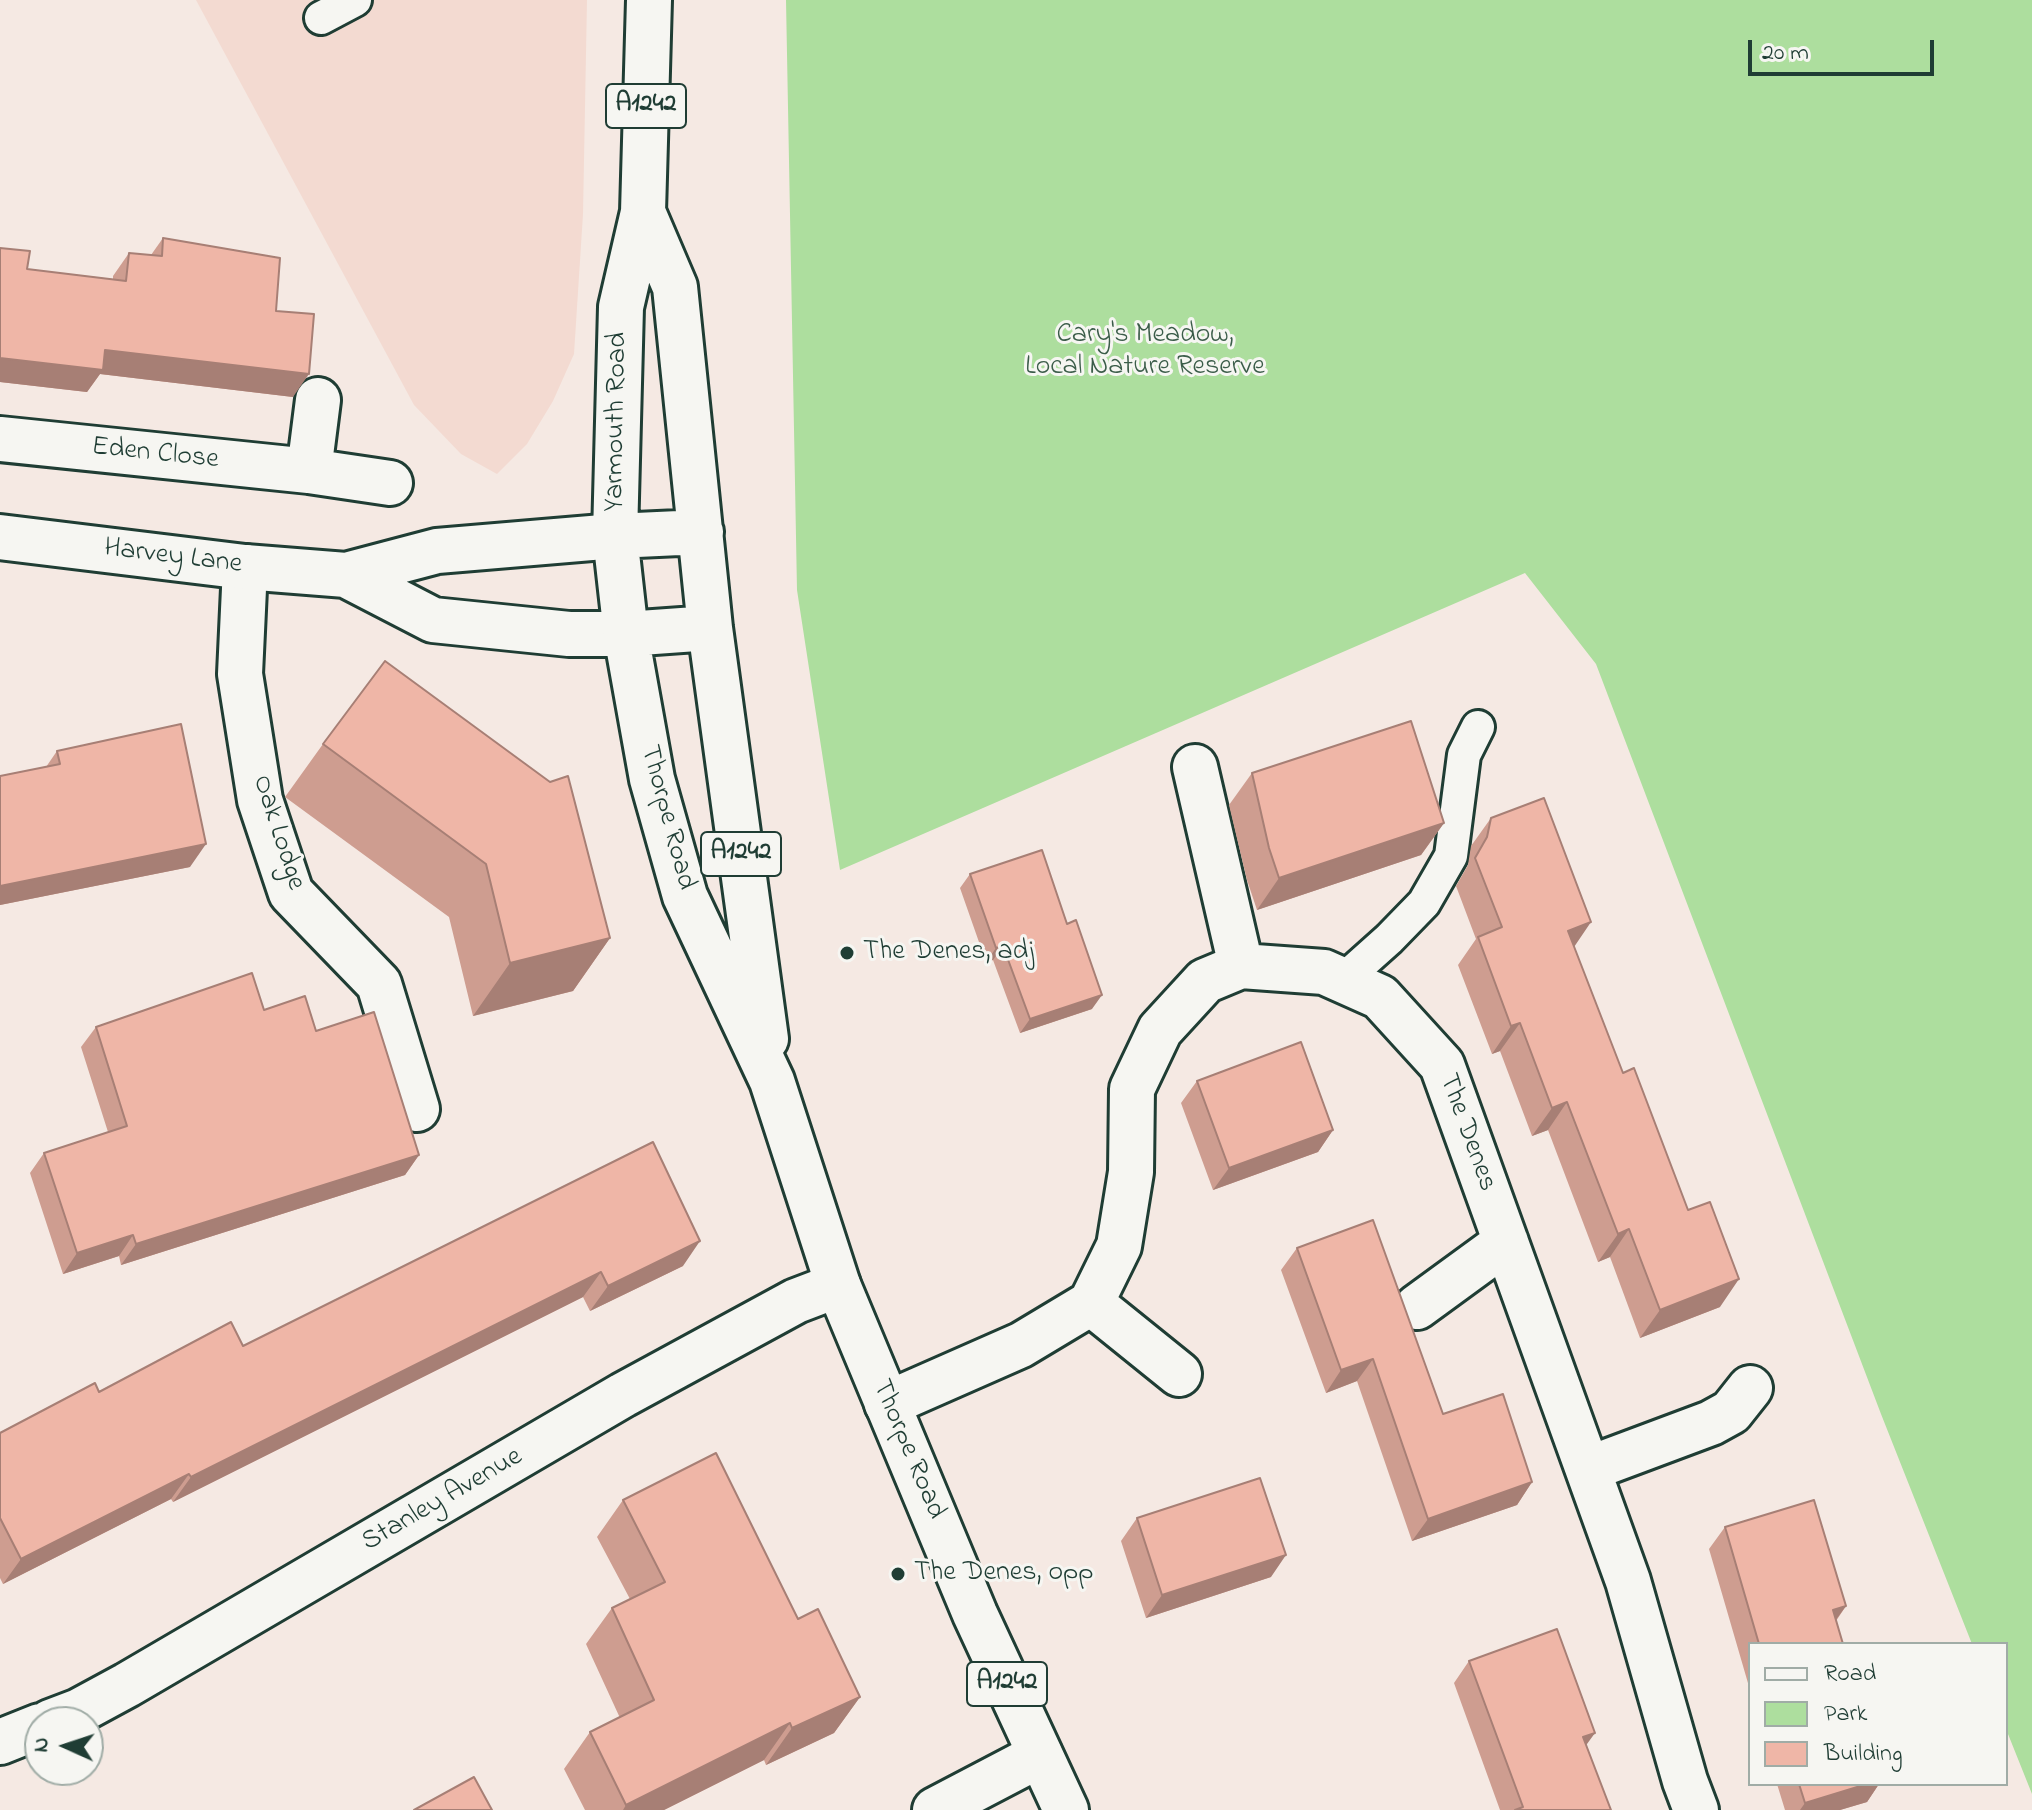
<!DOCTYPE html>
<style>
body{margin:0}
#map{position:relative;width:2032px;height:1810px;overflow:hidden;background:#f5e9e3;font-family:"Indie Flower",sans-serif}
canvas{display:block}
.legend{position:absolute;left:1748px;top:1642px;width:260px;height:144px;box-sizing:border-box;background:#f6f6f2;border:2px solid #a0aca6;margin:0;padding:10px 14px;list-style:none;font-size:24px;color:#1f3d34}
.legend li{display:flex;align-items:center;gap:16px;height:40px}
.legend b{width:40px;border:2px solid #a0aca6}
.north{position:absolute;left:24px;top:1706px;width:80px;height:80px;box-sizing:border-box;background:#f6f6f2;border:2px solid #a0aca6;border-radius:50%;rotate:273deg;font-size:22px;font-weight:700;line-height:32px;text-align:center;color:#1f3d34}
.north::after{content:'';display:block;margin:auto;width:28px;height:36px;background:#1f3d34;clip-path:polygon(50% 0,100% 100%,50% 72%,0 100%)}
.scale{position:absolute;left:1748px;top:40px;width:186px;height:36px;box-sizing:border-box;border:4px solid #1f3d34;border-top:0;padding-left:10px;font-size:24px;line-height:28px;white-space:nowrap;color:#1f3d34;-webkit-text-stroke:6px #f6f6f2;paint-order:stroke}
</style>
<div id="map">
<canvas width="2032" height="1810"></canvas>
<ul class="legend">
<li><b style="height:10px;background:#f6f6f2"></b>Road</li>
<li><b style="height:22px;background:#adde9e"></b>Park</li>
<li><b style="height:22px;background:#efb6a7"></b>Building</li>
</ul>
<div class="north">N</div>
<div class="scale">20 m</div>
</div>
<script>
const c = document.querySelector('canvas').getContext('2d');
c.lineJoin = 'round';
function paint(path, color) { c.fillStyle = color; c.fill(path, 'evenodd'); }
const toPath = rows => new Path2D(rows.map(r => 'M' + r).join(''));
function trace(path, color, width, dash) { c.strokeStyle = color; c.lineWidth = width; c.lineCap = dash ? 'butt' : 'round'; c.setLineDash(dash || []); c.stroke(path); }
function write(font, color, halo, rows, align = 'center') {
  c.font = font + ' "Indie Flower",sans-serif'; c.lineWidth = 6; c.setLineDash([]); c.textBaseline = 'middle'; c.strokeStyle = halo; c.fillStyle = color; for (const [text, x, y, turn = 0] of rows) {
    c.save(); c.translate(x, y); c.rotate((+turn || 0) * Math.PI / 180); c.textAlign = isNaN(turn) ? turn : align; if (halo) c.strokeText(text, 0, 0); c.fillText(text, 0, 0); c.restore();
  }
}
paint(toPath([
 [196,0,587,0,583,214,574,354,553,401,527,444,497,474,461,454,414,405]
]), '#f3dad1');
paint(toPath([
 [786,0,2032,0,2032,1794,2006,1729,2006,1644,1972,1644,1881,1414,1596,664,1525,573,840,870,797,590]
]), '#adde9e');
const lane = toPath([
 [321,18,355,0],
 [1342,981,1389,939,1424,903,1451,856,1464,755,1478,727]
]);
const street = toPath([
 [0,439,309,471,390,483],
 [309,471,318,400],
 [245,567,240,674,260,800,291,893,379,984,417,1109],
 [1195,767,1241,966],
 [1091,1303,1179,1374],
 [1417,1307,1506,1242],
 [887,1404,1021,1345,1091,1303,1119,1246,1131,1172,1132,1089,1160,1030,1205,981,1241,966,1324,972,1380,997,1442,1065,1628,1581,1685,1781,1696,1810],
 [1588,1469,1711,1423,1731,1412,1750,1388],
 [50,1722,79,1711,127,1685,623,1395,796,1301,838,1285],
 [0,1742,40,1726],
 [935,1810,1040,1755]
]);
const secondary = toPath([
 [0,537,245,567,346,575,437,551,615,536],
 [346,575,433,620,569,634,626,634]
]);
const primary = toPath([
 [649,0,643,212,621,307,615,536,626,634,652,779,685,896,772,1081,838,1285,975,1614,1066,1810],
 [643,212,675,287,710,628,766,1039],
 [615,536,701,532],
 [626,634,710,628]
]);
trace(lane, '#1f3d34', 38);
trace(street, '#1f3d34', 50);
trace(secondary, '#1f3d34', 50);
trace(primary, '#1f3d34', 50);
trace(lane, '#f6f6f2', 32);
trace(street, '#f6f6f2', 44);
trace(secondary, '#f6f6f2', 44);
trace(primary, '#f6f6f2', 44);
paint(toPath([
 [163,238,276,311,293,397,100,374,87,392,0,382,0,248,27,269,113,279,113,276,129,253,151,255],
 [323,744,610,938,573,991,473,1016,449,917,285,797],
 [57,751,190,867,0,905,0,776,46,767],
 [1252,773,1444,823,1421,855,1257,910,1247,880,1229,805],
 [1491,818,1574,946,1623,1073,1720,1307,1640,1338,1610,1257,1598,1262,1548,1130,1532,1136,1500,1051,1492,1054,1458,965,1476,939,1456,886,1468,865,1471,846],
 [970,874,1092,1009,1020,1033,993,960,986,962,960,888],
 [264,1010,316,1031,419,1155,405,1175,121,1265,119,1256,63,1274,30,1173,44,1153,108,1132,81,1047,96,1027],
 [1197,1081,1333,1130,1318,1152,1213,1190,1181,1103],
 [653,1142,683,1266,590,1311,583,1297,173,1502,171,1499,3,1584,0,1578,0,1433,99,1392,243,1346],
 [1297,1248,1443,1414,1532,1482,1517,1505,1412,1541,1357,1381,1326,1393,1281,1270],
 [623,1500,798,1619,860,1697,834,1733,766,1765,764,1760,664,1810,585,1810,564,1769,590,1732,620,1718,586,1644,612,1608,630,1599,597,1537],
 [1137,1518,1271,1577,1146,1618,1121,1541],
 [1725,1527,1846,1606,1836,1621,1843,1644,1750,1644,1750,1690,1709,1549],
 [1469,1661,1586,1745,1611,1810,1500,1810,1454,1683],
 [1777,1784,1879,1784,1867,1802,1840,1810,1785,1810]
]), '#ce9d90');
paint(toPath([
 [105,350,309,374,293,397,100,374,87,392,0,382,0,358],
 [1444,823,1421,855,1257,910,1279,878],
 [206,844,190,867,0,905,0,886],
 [1591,922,1572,950,1568,931],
 [610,938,573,991,473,1016,510,963],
 [1003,946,993,960,986,962,996,948],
 [1102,995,1092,1009,1020,1033,1030,1019],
 [1520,1023,1500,1051,1492,1054,1511,1026],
 [1567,1102,1548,1130,1532,1136,1552,1108],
 [1333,1130,1318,1152,1213,1190,1229,1168],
 [419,1155,405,1175,121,1265,136,1244],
 [1629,1229,1610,1257,1598,1262,1618,1234],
 [133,1235,119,1256,63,1274,77,1253],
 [700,1241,683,1266,590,1311,608,1286],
 [601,1272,583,1297,173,1502,191,1477],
 [1739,1279,1720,1307,1640,1338,1660,1310],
 [1373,1359,1357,1381,1326,1393,1341,1370],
 [189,1474,171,1499,3,1584,21,1559],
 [1532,1482,1517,1505,1412,1541,1428,1519],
 [1286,1555,1271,1577,1146,1618,1162,1595],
 [1846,1606,1830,1628,1833,1610],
 [860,1697,834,1733,766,1765,792,1728],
 [790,1723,764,1760,664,1810,623,1810,626,1805],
 [1595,1733,1579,1755,1583,1737],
 [1867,1784,1879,1784,1867,1802,1840,1810,1800,1810,1805,1803]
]), '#a77f75');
const building = toPath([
 [163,238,280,258,276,311,314,314,309,374,105,350,103,370,0,358,0,248,30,251,27,269,126,281,129,253,162,256,163,238],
 [385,661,550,782,568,776,610,938,510,963,486,864,323,744,385,661],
 [1411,721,1444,823,1279,878,1269,848,1252,773,1411,721],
 [181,724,206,844,0,886,0,776,60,764,57,751,181,724],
 [1544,798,1591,922,1568,931,1623,1073,1634,1068,1688,1210,1710,1202,1739,1279,1660,1310,1629,1229,1618,1234,1567,1102,1552,1108,1520,1023,1511,1026,1478,937,1502,927,1475,858,1487,837,1491,818,1544,798],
 [1042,850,1067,924,1076,920,1102,995,1030,1019,1003,946,996,948,970,874,1042,850],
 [252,973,264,1010,305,996,316,1031,374,1012,419,1155,136,1244,133,1235,77,1253,44,1153,127,1126,96,1027,252,973],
 [1301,1042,1333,1130,1229,1168,1197,1081,1301,1042],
 [653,1142,700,1241,608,1286,601,1272,191,1477,189,1474,21,1559,0,1518,0,1433,95,1383,99,1392,231,1322,243,1346,653,1142],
 [1373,1220,1443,1414,1503,1394,1532,1482,1428,1519,1373,1359,1341,1370,1297,1248,1373,1220],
 [716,1453,798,1619,818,1609,860,1697,792,1728,790,1723,626,1805,590,1732,654,1700,612,1608,665,1582,623,1500,716,1453],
 [1260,1478,1286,1555,1162,1595,1137,1518,1260,1478],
 [1814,1500,1846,1606,1833,1610,1843,1644,1759,1644,1725,1527,1814,1500],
 [1557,1629,1595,1733,1583,1737,1611,1810,1515,1810,1523,1807,1469,1661,1557,1629],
 [474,1777,492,1810,414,1810,474,1777],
 [1799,1784,1867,1784,1805,1803,1799,1784]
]);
paint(building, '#efb6a7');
trace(building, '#a77f75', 2);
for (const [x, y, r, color] of [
 [847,953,8,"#1f3d34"],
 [898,1574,8,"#1f3d34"]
]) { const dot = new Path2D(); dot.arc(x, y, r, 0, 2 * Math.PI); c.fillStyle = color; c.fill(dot); trace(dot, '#f6f6f2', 3); }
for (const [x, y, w] of [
 [646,106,80],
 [741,854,80],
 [1007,1684,80]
]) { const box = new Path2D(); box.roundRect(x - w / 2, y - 22, w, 44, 6); c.fillStyle = '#f6f6f2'; c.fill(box); trace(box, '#1f3d34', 2); }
write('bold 26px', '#1f3d34', null, [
 ["A1242",646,106],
 ["A1242",741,854],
 ["A1242",1007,1684]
]);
write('28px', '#3b5d49', '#f6f6f2', [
 ["Cary's Meadow,",1145,336],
 ["Local Nature Reserve",1145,368]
]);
write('28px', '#1f3d34', '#f6f6f2', [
 ["Yarmouth Road",618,422,-89],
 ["Eden Close",155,455,6],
 ["Harvey Lane",173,558,7],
 ["Thorpe Road",666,818,75],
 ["Oak Lodge",277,833,72],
 ["The Denes",1466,1133,70],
 ["Thorpe Road",907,1450,67],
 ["Stanley Avenue",443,1501,-30]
]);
write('28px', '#1f3d34', '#f6f6f2', [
 ["The Denes, adj",863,953],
 ["The Denes, opp",914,1574]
], 'left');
</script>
